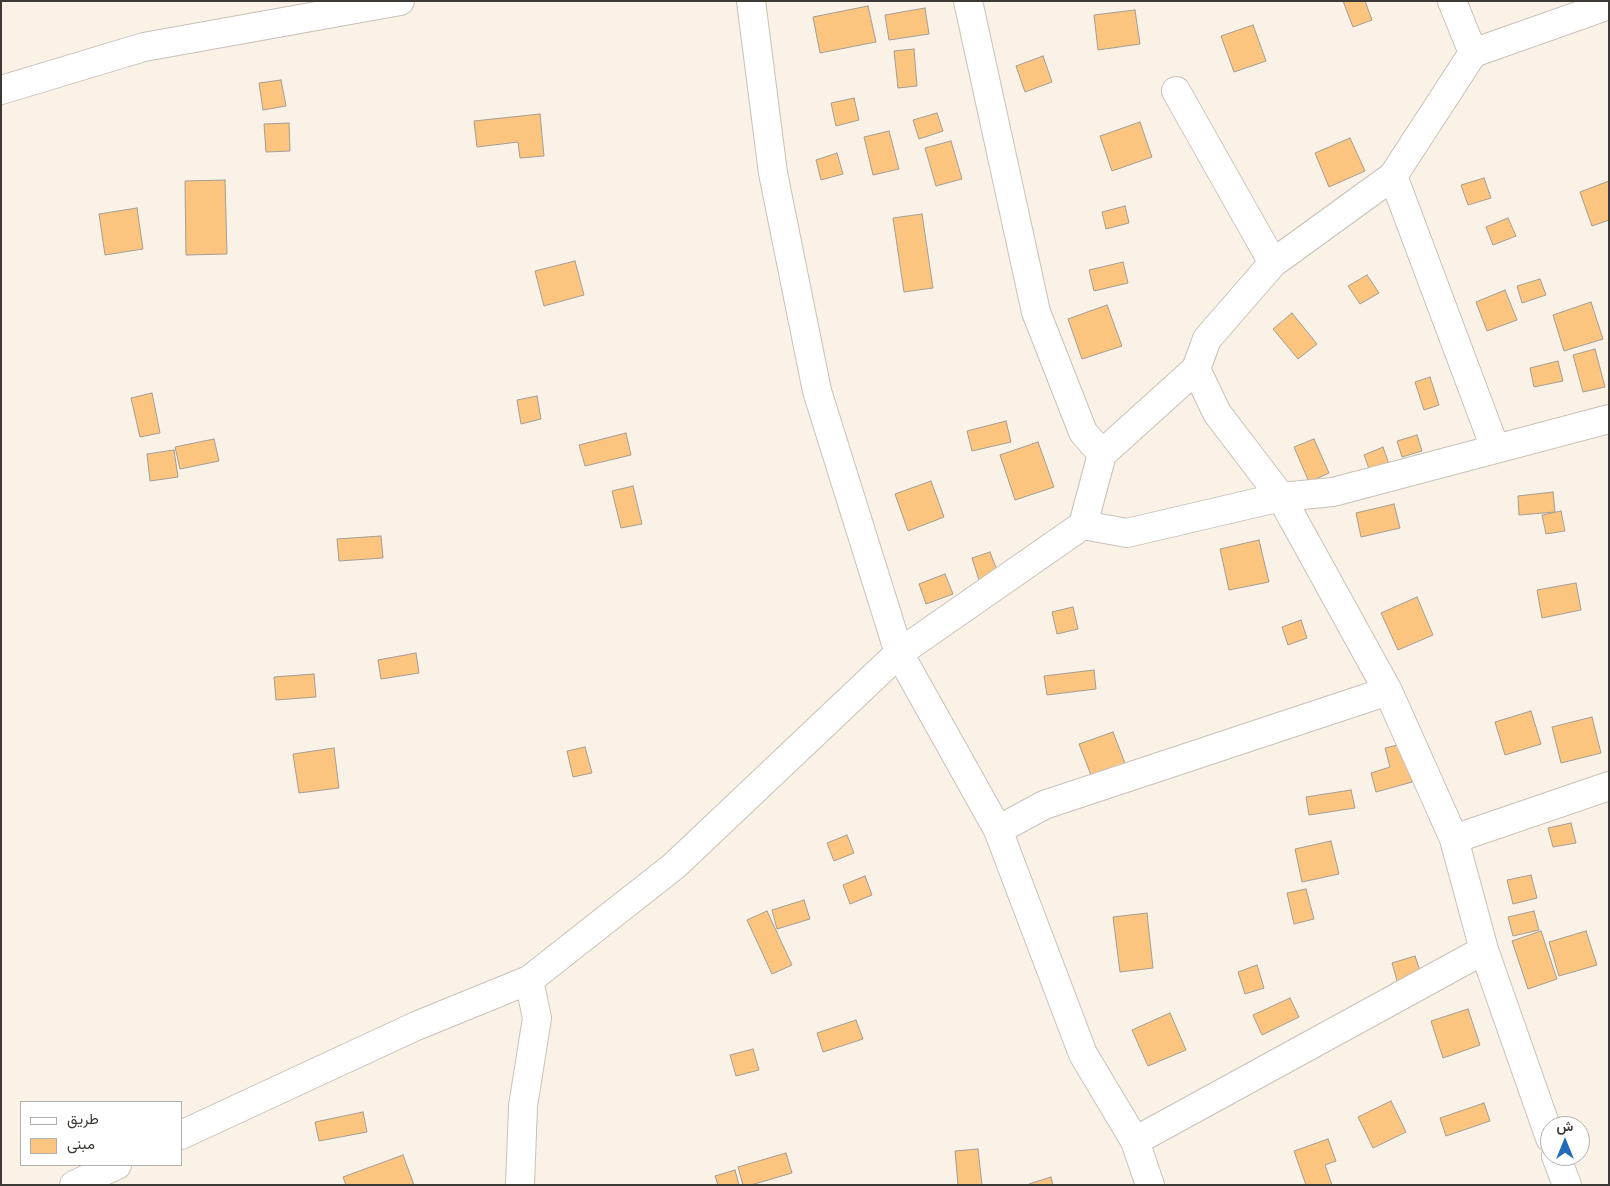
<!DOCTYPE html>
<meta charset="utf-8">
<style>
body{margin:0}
#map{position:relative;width:1610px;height:1186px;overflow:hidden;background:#faf2e7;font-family:"Fira Sans",Vazirmatn,sans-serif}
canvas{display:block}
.frame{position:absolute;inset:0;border:2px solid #3d3a35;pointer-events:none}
.legend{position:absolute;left:20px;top:1101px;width:162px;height:65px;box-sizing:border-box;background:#fff;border:1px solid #b1b0ae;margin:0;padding:6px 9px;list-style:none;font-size:15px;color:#3d3a35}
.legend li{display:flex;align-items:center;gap:10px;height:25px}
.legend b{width:25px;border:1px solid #b1b0ae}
.north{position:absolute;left:1540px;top:1116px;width:50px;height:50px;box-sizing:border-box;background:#fff;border:1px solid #b1b0ae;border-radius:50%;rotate:0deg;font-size:14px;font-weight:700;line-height:20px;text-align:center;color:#3d3a35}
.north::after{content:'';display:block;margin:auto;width:18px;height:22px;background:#206cbb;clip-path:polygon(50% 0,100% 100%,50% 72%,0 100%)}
</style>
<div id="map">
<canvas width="1610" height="1186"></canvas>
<div class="frame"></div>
<ul class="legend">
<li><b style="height:6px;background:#fff"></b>طريق</li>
<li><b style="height:14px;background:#fbc57f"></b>مبنى</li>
</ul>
<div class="north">ش</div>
</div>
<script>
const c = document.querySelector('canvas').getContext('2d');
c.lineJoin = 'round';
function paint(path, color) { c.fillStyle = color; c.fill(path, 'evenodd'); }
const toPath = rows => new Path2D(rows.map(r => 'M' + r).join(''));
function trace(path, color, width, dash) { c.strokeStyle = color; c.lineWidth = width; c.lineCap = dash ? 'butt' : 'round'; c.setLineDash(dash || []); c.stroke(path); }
const building = toPath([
 [1343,1,1365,1,1372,20,1353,27,1343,1],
 [868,6,876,42,820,53,813,17,868,6],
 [925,8,929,34,889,40,885,15,925,8],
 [1135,10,1140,44,1098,50,1094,15,1135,10],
 [1253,25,1266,61,1234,72,1221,36,1253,25],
 [914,49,917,86,898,88,894,51,914,49],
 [1043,56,1052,82,1025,92,1016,66,1043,56],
 [281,80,286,106,263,110,259,83,281,80],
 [854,98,859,120,836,126,831,103,854,98],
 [937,113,943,131,919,139,913,120,937,113],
 [540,114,544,156,520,158,518,142,477,147,474,121,540,114],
 [1140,122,1152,157,1112,171,1100,136,1140,122],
 [289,123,290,151,266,152,264,124,289,123],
 [889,131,899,169,873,175,864,137,889,131],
 [1350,138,1365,171,1329,187,1315,153,1350,138],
 [951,141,962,179,936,186,925,148,951,141],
 [837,153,843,174,821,180,816,160,837,153],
 [1484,178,1491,198,1468,205,1461,185,1484,178],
 [225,180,227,254,186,255,185,181,225,180],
 [1609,181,1609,220,1592,226,1580,192,1609,181],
 [1125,206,1129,223,1106,229,1102,212,1125,206],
 [137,208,143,249,105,255,99,214,137,208],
 [922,214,933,288,904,292,893,218,922,214],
 [1508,218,1516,236,1493,245,1486,227,1508,218],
 [575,261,584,295,544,306,535,271,575,261],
 [1123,262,1128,283,1094,291,1089,270,1123,262],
 [1367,275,1379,293,1360,304,1348,286,1367,275],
 [1540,279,1546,295,1522,303,1517,286,1540,279],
 [1505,290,1517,320,1487,331,1476,302,1505,290],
 [1591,302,1603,339,1564,351,1553,315,1591,302],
 [1107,305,1122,346,1082,359,1068,319,1107,305],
 [1292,313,1317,344,1298,359,1273,329,1292,313],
 [1595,349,1605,387,1583,392,1573,355,1595,349],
 [1558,361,1563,381,1534,387,1530,368,1558,361],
 [1430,377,1439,405,1424,410,1415,382,1430,377],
 [152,393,160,433,140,437,131,398,152,393],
 [537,396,541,419,521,424,517,400,537,396],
 [1006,421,1011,442,972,451,967,431,1006,421],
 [626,433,631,455,585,466,579,445,626,433],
 [1417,435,1422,451,1402,457,1397,441,1417,435],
 [214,439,219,461,180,469,175,447,214,439],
 [1314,439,1329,473,1309,482,1294,447,1314,439],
 [1038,442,1054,487,1015,500,1000,455,1038,442],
 [1383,447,1390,467,1371,474,1364,455,1383,447],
 [174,450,178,477,150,481,147,454,174,450],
 [931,481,944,517,908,531,895,494,931,481],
 [633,486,642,524,621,528,612,491,633,486],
 [1553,492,1555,512,1519,515,1518,496,1553,492],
 [1394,504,1400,528,1361,537,1356,513,1394,504],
 [1561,511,1565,531,1546,534,1542,515,1561,511],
 [381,536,383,558,339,561,337,539,381,536],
 [1259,540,1269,582,1229,590,1220,549,1259,540],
 [990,552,998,573,979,580,972,558,990,552],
 [945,574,953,594,926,604,919,584,945,574],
 [1576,583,1581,610,1542,618,1537,590,1576,583],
 [1417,597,1433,635,1398,650,1381,613,1417,597],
 [1073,607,1078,629,1057,634,1052,612,1073,607],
 [1301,620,1307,638,1288,645,1282,627,1301,620],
 [416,653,419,673,381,679,378,660,416,653],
 [1094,670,1096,689,1047,695,1044,676,1094,670],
 [314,674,316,697,276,700,274,677,314,674],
 [1531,711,1541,744,1505,755,1495,722,1531,711],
 [1592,717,1601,753,1561,763,1552,727,1592,717],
 [1113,732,1128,771,1094,783,1079,744,1113,732],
 [1402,744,1412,782,1376,792,1371,773,1390,767,1385,748,1402,744],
 [585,747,592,773,573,777,567,751,585,747],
 [334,748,339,788,299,793,293,754,334,748],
 [1351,790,1355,808,1309,815,1306,797,1351,790],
 [1571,823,1576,843,1553,847,1548,828,1571,823],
 [847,835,854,853,834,861,827,843,847,835],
 [1331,841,1339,874,1302,882,1295,849,1331,841],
 [1531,875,1537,898,1513,904,1507,880,1531,875],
 [865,876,872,895,850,904,843,885,865,876],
 [1306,889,1314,919,1294,924,1287,893,1306,889],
 [804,900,810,919,777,929,772,910,804,900],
 [767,911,792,965,772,974,747,920,767,911],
 [1534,911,1539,930,1513,936,1508,917,1534,911],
 [1147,913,1153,968,1120,972,1113,917,1147,913],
 [1541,931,1557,979,1528,989,1512,941,1541,931],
 [1586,931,1597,965,1559,976,1549,942,1586,931],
 [1415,956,1422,977,1398,984,1392,963,1415,956],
 [1257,965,1264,988,1245,994,1238,972,1257,965],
 [1290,998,1299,1017,1262,1035,1253,1015,1290,998],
 [1468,1009,1480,1045,1443,1058,1431,1021,1468,1009],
 [1170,1013,1186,1050,1148,1066,1132,1030,1170,1013],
 [856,1020,863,1039,823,1052,817,1033,856,1020],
 [753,1049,759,1070,736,1076,730,1055,753,1049],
 [1391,1101,1406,1132,1373,1148,1358,1117,1391,1101],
 [1484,1103,1490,1121,1446,1136,1440,1118,1484,1103],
 [363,1112,367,1132,319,1141,315,1122,363,1112],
 [1328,1139,1336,1161,1325,1165,1332,1185,1306,1185,1294,1151,1328,1139],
 [978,1149,982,1185,958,1185,955,1151,978,1149],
 [786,1153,792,1173,751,1185,743,1185,738,1167,786,1153],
 [403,1155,414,1185,346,1185,343,1177,403,1155],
 [735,1170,739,1185,718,1185,715,1176,735,1170],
 [1051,1177,1053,1185,1029,1185,1029,1184,1051,1177]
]);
paint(building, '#fbc57f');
trace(building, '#a59d93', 1);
const minor = toPath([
 [751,1,773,173,817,391,899,653,998,830,1083,1054,1135,1141,1150,1185],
 [968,1,1036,312,1083,432,1102,454],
 [1452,1,1473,53],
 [1,90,144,47,400,1],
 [1176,91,1273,263],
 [1393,176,1495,448],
 [1196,369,1217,413,1281,497,1388,691,1454,839,1484,950,1550,1138],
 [1083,525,1127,533,1281,497,1333,492,1609,419],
 [998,830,1044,805,1388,691],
 [1454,839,1609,786],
 [181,1135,416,1026,529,980,674,866,899,653,1083,525,1102,454,1196,369,1207,339,1273,263,1393,176,1473,53,1609,5],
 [1135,1141,1484,950],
 [1556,1156,1567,1185],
 [74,1185,117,1165],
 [520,1185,523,1106,537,1018,529,980]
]);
trace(minor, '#c9c1b7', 30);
trace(minor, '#fff', 28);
</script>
